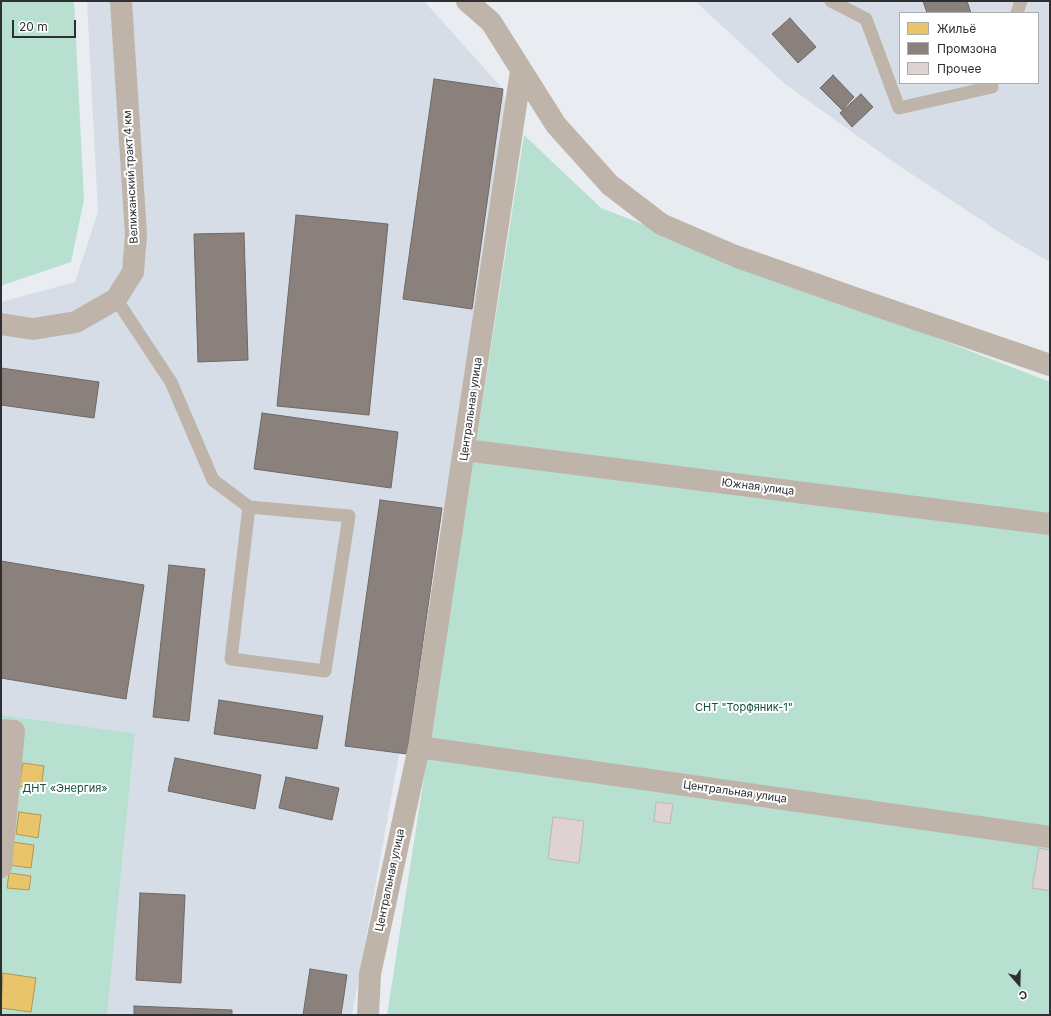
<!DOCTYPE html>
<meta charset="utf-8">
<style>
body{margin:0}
#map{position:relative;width:1051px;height:1016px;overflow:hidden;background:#e9ecf0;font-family:Inter,sans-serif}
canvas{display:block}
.frame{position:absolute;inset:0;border:2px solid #2d2f32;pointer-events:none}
.legend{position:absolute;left:899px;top:12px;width:140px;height:72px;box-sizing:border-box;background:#fff;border:1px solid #abacad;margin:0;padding:5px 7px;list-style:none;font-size:12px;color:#2d2f32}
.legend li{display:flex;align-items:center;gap:8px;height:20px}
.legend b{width:20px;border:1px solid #abacad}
.north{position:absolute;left:999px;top:964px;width:40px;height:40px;-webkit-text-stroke:3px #fff;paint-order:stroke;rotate:160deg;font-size:11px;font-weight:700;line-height:16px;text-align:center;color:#2d2f32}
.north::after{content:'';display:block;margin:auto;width:14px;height:18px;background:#2d2f32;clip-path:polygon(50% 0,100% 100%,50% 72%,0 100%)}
.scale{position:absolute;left:12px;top:20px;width:64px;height:18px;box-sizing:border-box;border:2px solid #2d2f32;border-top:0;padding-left:5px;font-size:12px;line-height:14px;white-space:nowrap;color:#2d2f32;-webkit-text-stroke:3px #fff;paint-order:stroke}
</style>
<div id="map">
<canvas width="1051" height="1016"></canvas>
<div class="frame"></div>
<ul class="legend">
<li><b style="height:11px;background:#e9c46a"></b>Жильё</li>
<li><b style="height:11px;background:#8a817c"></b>Промзона</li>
<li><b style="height:11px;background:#dfd2d3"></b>Прочее</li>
</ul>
<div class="north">С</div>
<div class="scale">20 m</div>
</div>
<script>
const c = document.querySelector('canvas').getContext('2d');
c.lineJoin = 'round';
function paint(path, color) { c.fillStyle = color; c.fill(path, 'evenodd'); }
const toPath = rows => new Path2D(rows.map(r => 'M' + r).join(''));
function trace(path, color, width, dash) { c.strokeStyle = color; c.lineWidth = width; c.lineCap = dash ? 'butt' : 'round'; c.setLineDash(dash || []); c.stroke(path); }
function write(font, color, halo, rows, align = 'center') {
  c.font = font + ' Inter,sans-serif'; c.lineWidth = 4; c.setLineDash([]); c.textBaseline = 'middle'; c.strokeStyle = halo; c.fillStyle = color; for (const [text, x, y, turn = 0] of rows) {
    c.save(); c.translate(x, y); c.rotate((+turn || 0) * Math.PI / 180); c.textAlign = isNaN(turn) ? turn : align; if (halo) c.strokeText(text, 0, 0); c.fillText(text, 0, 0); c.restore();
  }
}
paint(toPath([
 [87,1,424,1,503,89,511,133,352,1015,107,1015,135,733,1,715,1,302,75,282,98,212],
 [695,1,1050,1,1050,262,1007,237,892,161,784,83],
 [900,13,1038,13,1038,83,900,83]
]), '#d6dde6');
paint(toPath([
 [1,1,74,1,84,200,71,262,3,285,1,285],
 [524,135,601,208,1050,382,1050,1015,387,1015],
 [1,715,135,733,107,1015,1,1015]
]), '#b8e0d0');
const homes = toPath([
 [23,763,44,766,41,789,19,786,23,763],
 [19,812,41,815,38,838,16,834,19,812],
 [12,842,34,845,31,868,9,865,12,842],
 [9,873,31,876,29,890,7,888,9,873],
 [3,973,36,978,31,1012,1,1008,3,973]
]);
paint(homes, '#e9c46a');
trace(homes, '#b19759', 1);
const industry = toPath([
 [923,1,967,1,971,13,927,13,923,1],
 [790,18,816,47,798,63,772,34,790,18],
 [833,75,854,97,842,110,820,88,833,75],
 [434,79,503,89,472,309,403,299,434,79],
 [861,94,873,107,852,127,840,113,861,94],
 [296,215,388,224,369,415,277,406,296,215],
 [244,233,248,360,198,362,194,234,244,233],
 [1,368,99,382,94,418,1,405,1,368],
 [262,413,398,432,391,488,254,469,262,413],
 [380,500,442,508,407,754,345,746,380,500],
 [1,561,144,585,126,699,1,678,1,561],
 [169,565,205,569,189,721,153,717,169,565],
 [219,700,323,716,317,749,214,734,219,700],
 [175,758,261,775,255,809,168,791,175,758],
 [286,777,339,788,332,820,279,808,286,777],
 [140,893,185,895,181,983,136,980,140,893],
 [310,969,347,975,341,1015,303,1015,310,969],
 [134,1006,232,1010,232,1015,134,1015,134,1006]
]);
paint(industry, '#8a817c');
trace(industry, '#6e6866', 1);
const building = toPath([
 [656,802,673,804,670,824,654,821,656,802],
 [553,817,584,821,579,863,548,859,553,817],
 [1039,848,1050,850,1050,891,1032,888,1039,848]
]);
paint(building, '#dfd2d3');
trace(building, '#bab9bb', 1);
trace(toPath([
 [831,1,866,19,899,108,992,87],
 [1017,13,1021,1],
 [116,299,171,382,213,480,249,507,231,659,325,671,349,516,249,507]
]), '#bfb4aa', 13);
trace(toPath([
 [467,1,491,22,556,125,610,185,661,224,735,256,863,301,1050,365],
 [1,324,33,329,76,322,116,299,133,272,136,235,121,1],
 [465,450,1050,524],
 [1,730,14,731,1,867],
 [419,747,1050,837],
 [368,1015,370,974,419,747,521,71]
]), '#bfb4aa', 22);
write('11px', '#2d2f32', '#fff', [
 ["Велижанский тракт 4 км",131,177,-93],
 ["Центральная улица",471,409,-82],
 ["Южная улица",758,487,7],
 ["Центральная улица",735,792,8],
 ["Центральная улица",390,880,-78]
]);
write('11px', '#15503b', '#fff', [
 ["СНТ \"Торфяник-1\"",744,708],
 ["ДНТ «Энергия»",65,789]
]);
</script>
